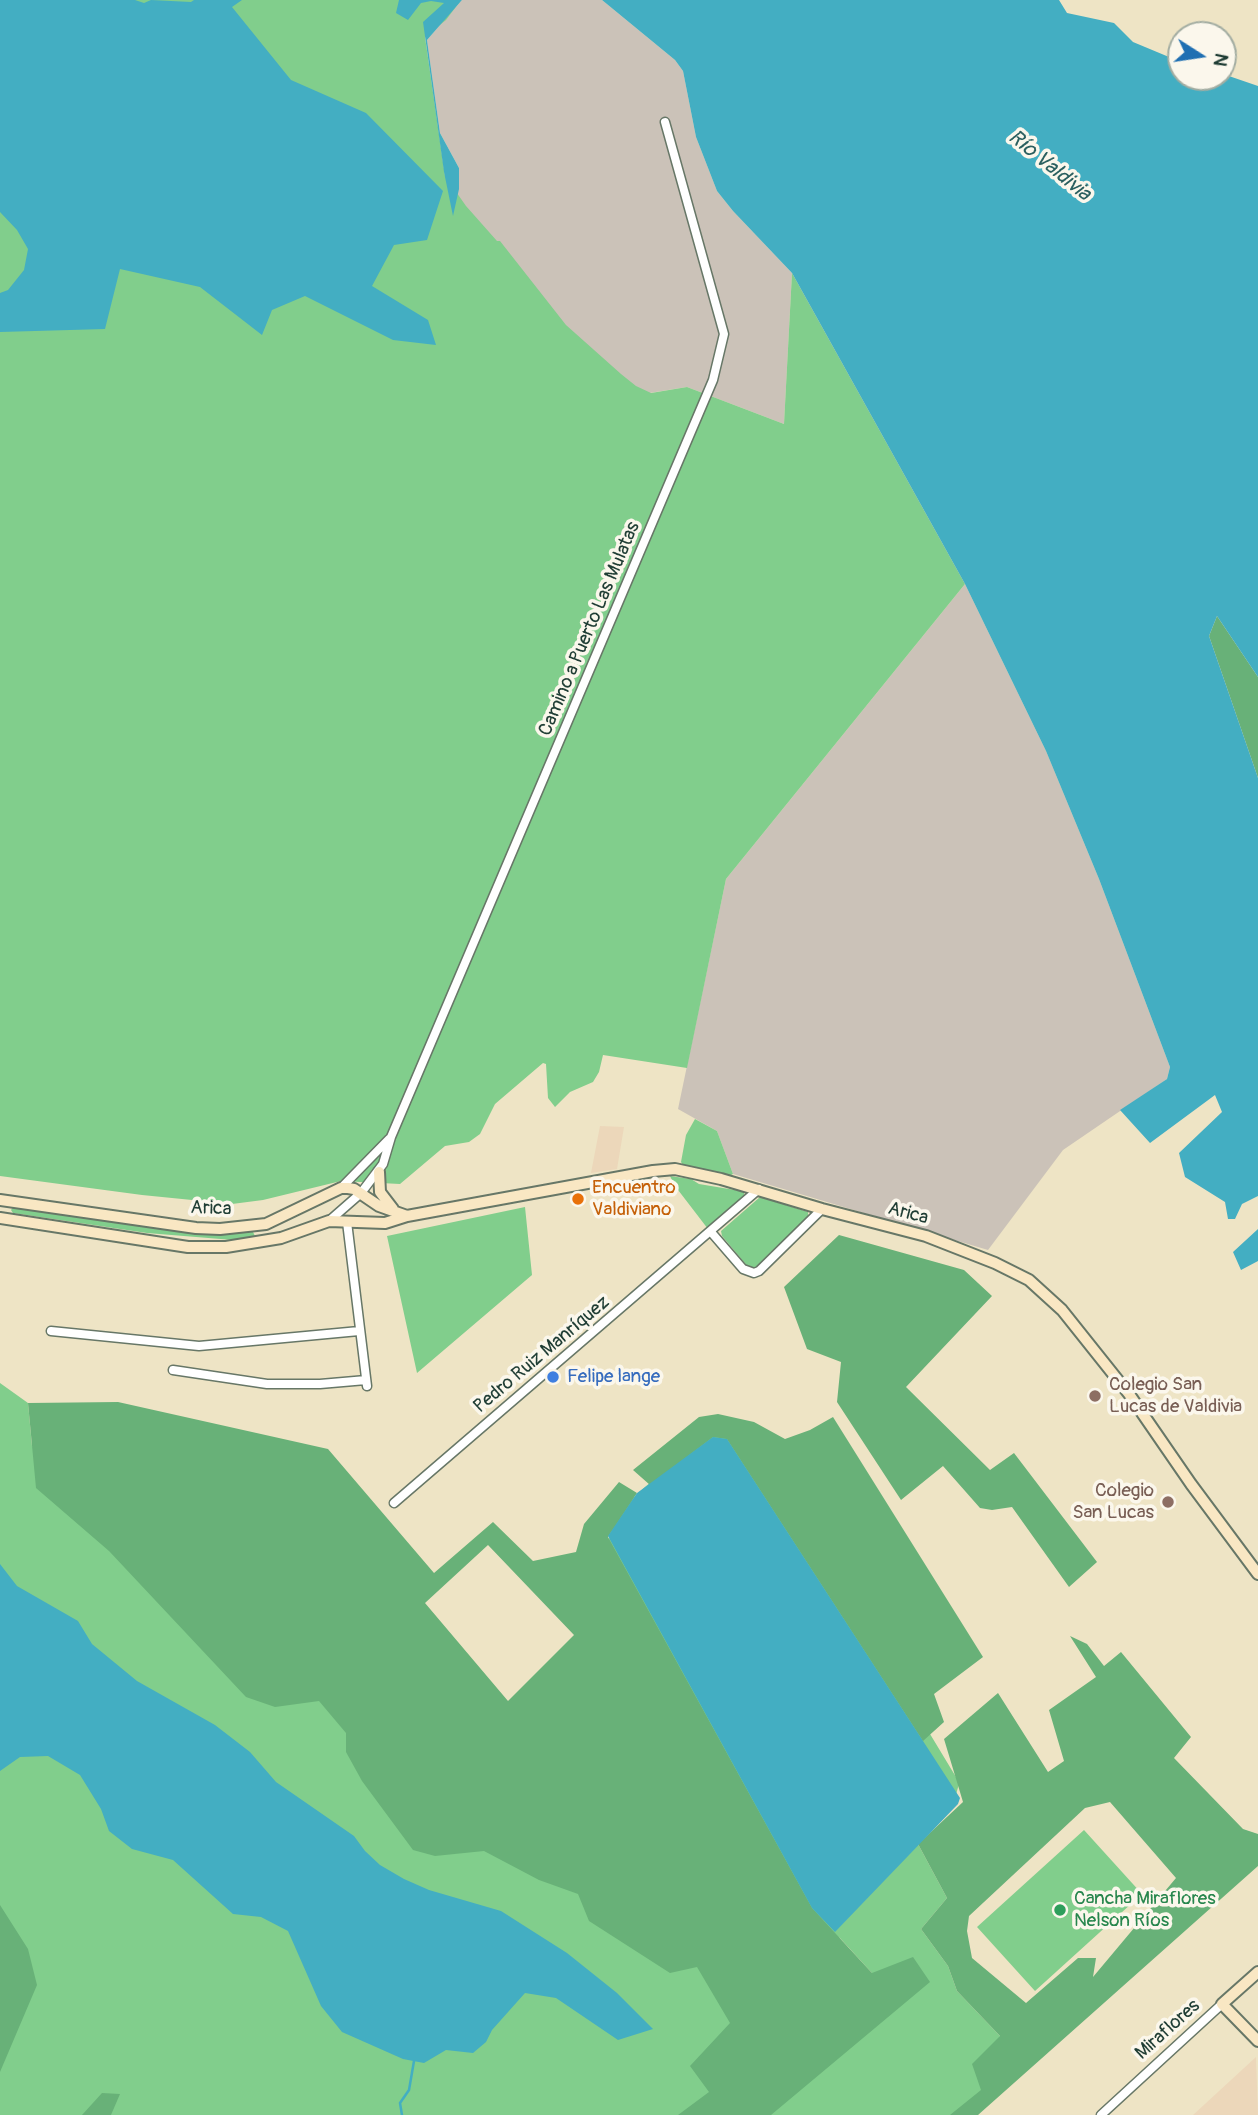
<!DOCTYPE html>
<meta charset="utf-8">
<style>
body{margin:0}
#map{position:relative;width:1258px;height:2115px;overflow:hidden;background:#eee4c5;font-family:Pangolin,sans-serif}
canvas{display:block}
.north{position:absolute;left:1167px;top:21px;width:70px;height:70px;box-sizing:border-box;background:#fbf7ec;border:2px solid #a3ada2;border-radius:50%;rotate:102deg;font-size:19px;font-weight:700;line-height:28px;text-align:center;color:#1f3d34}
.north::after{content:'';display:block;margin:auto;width:24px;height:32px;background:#1f6fb2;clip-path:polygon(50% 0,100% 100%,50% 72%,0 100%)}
</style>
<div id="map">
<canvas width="1258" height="2115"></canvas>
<div class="north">N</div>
</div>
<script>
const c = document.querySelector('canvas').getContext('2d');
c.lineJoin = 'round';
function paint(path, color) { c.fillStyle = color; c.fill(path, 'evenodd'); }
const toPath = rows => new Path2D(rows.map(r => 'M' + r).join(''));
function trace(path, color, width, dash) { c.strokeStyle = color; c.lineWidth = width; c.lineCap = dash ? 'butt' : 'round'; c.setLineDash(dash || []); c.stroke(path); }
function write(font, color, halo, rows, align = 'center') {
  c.font = font + ' Pangolin,sans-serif'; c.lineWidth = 7; c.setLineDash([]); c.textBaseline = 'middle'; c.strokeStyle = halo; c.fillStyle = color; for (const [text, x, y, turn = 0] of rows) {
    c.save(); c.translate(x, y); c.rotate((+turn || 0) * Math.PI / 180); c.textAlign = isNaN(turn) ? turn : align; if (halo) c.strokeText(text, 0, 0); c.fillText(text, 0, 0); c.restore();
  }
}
paint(toPath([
 [600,1126,624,1127,617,1169,591,1173],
 [1256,2057,1258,2115,1193,2115]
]), '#ecd7ba');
paint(toPath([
 [462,0,602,0,675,60,683,71,696,137,717,191,733,211,792,273,784,424,687,387,637,395,610,377,562,321,472,246,453,216,459,168,440,133,427,40],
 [965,584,1046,751,1099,879,1170,1067,1167,1079,1063,1150,988,1250,733,1174,717,1131,678,1109,726,879]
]), '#cbc2b8');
paint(toPath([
 [0,0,461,0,446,20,425,37,445,176,466,206,497,241,500,241,566,325,621,374,636,386,651,393,687,387,784,424,792,273,965,584,726,879,687,1068,603,1055,599,1072,593,1082,570,1092,555,1107,548,1098,546,1064,543,1063,495,1104,480,1134,469,1142,445,1146,400,1184,341,1181,263,1200,232,1204,142,1195,0,1176],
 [695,1119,717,1131,733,1174,729,1176,683,1165,681,1162,686,1135],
 [670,1176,691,1179,699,1184,741,1191,744,1193,744,1199,708,1229,675,1186],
 [760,1197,808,1212,808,1218,757,1268,753,1269,748,1267,722,1236,721,1231],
 [14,1206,223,1233,253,1232,255,1236,233,1240,147,1233,13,1213,11,1210],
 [525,1207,532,1275,417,1373,387,1236],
 [0,1383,28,1403,32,1446,544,1745,617,1514,645,1487,720,1423,927,1729,956,1777,959,1784,955,1798,835,1931,918,1844,947,1898,921,1929,948,1966,957,1991,1000,2036,987,2091,957,2115,0,2115],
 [839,1937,872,1973,856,1968],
 [1084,1830,1142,1894,1035,1991,977,1927]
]), '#81ce8c');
paint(toPath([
 [1217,616,1258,677,1258,778,1209,636],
 [839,1235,964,1270,992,1296,906,1387,990,1470,1014,1453,1097,1562,1069,1587,1012,1507,992,1510,980,1508,943,1466,901,1500,837,1402,841,1362,807,1349,784,1287],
 [118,1402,328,1449,434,1573,493,1522,533,1561,576,1552,584,1524,619,1482,637,1493,608,1537,812,1908,872,1973,913,1957,930,1982,771,2115,678,2115,709,2092,690,2066,730,2023,697,1967,670,1973,589,1921,578,1894,539,1880,484,1851,435,1856,413,1850,362,1781,346,1752,346,1733,319,1701,275,1707,246,1697,109,1551,36,1488,28,1403],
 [488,1545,574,1635,508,1701,425,1603],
 [718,1414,754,1422,785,1439,810,1430,833,1417,983,1657,934,1694,944,1722,923,1741,727,1439,713,1437,650,1485,633,1470,699,1417],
 [1070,1636,1087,1644,1104,1666,1121,1652,1191,1737,1174,1758,1243,1829,1258,1834,1258,1866,978,2115,950,2115,981,2090,972,2064,1000,2036,957,1991,948,1966,921,1929,947,1898,918,1844,963,1802,944,1739,998,1693,1048,1772,1064,1761,1049,1710,1096,1677],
 [1110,1802,1176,1878,1093,1977,1096,1958,1078,1958,1026,2003,972,1958,967,1931,969,1916,1085,1808],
 [0,1905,28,1949,37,1985,0,2072],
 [102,2093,120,2094,111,2115,82,2115]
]), '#68b178');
paint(toPath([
 [0,0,135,0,144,3,151,0,191,2,194,0,242,0,232,7,291,80,366,113,443,191,427,240,394,245,372,286,428,320,436,345,393,340,305,296,272,310,262,335,200,287,120,269,105,329,0,332,0,293,8,290,24,270,28,249,17,230,0,212],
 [399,0,462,0,427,40,440,133,459,168,459,189,453,216,444,172,423,22,444,3,431,1,421,3,408,20,396,13],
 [602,0,1059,0,1067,13,1114,23,1133,42,1181,62,1181,77,1223,77,1223,74,1258,86,1258,677,1217,616,1209,636,1258,778,1258,1196,1242,1204,1235,1219,1228,1219,1225,1202,1185,1177,1179,1153,1222,1112,1215,1095,1150,1143,1120,1110,1167,1079,1170,1067,1099,879,1046,751,965,584,792,273,733,211,717,191,696,137,683,71,675,60],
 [1258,1229,1258,1261,1241,1270,1233,1252],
 [713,1437,727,1439,960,1798,958,1804,835,1932,812,1908,608,1536,637,1493],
 [0,1564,17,1586,78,1621,92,1644,137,1681,215,1725,250,1752,276,1782,354,1836,365,1851,380,1865,404,1879,429,1890,501,1911,567,1953,617,1993,653,2029,618,2040,556,1998,525,1993,492,2030,486,2042,473,2053,446,2050,424,2063,403,2059,342,2032,321,2006,288,1931,261,1917,233,1914,173,1860,132,1849,109,1831,101,1809,80,1775,48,1756,20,1757,0,1771]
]), '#43aec2');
trace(toPath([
 [402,2115,400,2103,409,2090,414,2061]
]), '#43aec2', 2.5);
const street = toPath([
 [341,1188,389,1139],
 [329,1221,361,1193,383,1164,391,1137,713,380,724,334,665,122],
 [347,1222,367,1386],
 [711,1232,743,1269,754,1273,759,1271,822,1209],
 [51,1331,199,1346,359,1331],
 [173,1370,267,1384,320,1384,366,1380],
 [394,1503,759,1189],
 [1101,2115,1222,2004]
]);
const secondary = toPath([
 [379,1172,380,1192,393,1209],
 [0,1200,196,1228,220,1229,266,1224,341,1188,348,1188,354,1189,379,1206,407,1216],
 [0,1218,188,1247,226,1247,281,1238,329,1221,385,1223,407,1216,653,1171,675,1169,721,1179,822,1209,926,1236,995,1263,1029,1280,1062,1310,1129,1394,1191,1484,1258,1574],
 [1258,1972,1222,2004,1258,2041]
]);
trace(street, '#677767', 11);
trace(secondary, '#677767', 14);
trace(street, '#fff', 8);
trace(secondary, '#f9e7c3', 10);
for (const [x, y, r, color] of [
 [578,1199,7,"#e8710a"],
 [553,1377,7,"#3f7fe0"],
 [1095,1396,7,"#8d6e63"],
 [1168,1502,7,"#8d6e63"],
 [1060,1910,7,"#2e9e5b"]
]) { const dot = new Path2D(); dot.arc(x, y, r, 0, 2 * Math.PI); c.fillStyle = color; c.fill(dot); trace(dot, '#fbf7ec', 2.5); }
write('19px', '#1f3d34', '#fbf7ec', [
 ["Camino a Puerto Las Mulatas",590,629,-67],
 ["Arica",211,1209,2],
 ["Arica",908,1214,15],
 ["Pedro Ruiz Manríquez",542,1355,-40],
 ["Miraflores",1168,2030,-42]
]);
write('19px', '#c56008', '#fbf7ec', [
 ["Encuentro",592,1188],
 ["Valdiviano",592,1210]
], 'left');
write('19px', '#366cbe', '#fbf7ec', [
 ["Felipe lange",567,1377]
], 'left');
write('19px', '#785e54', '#fbf7ec', [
 ["Colegio San",1109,1385],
 ["Lucas de Valdivia",1109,1407],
 ["Colegio",1154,1491,"right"],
 ["San Lucas",1154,1513,"right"]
], 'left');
write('19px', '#27864d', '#fbf7ec', [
 ["Cancha Miraflores",1074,1899],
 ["Nelson Ríos",1074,1921]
], 'left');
write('italic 21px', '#2a5f5f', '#fbf7ec', [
 ["Río Valdivia",1049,166,39]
]);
</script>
